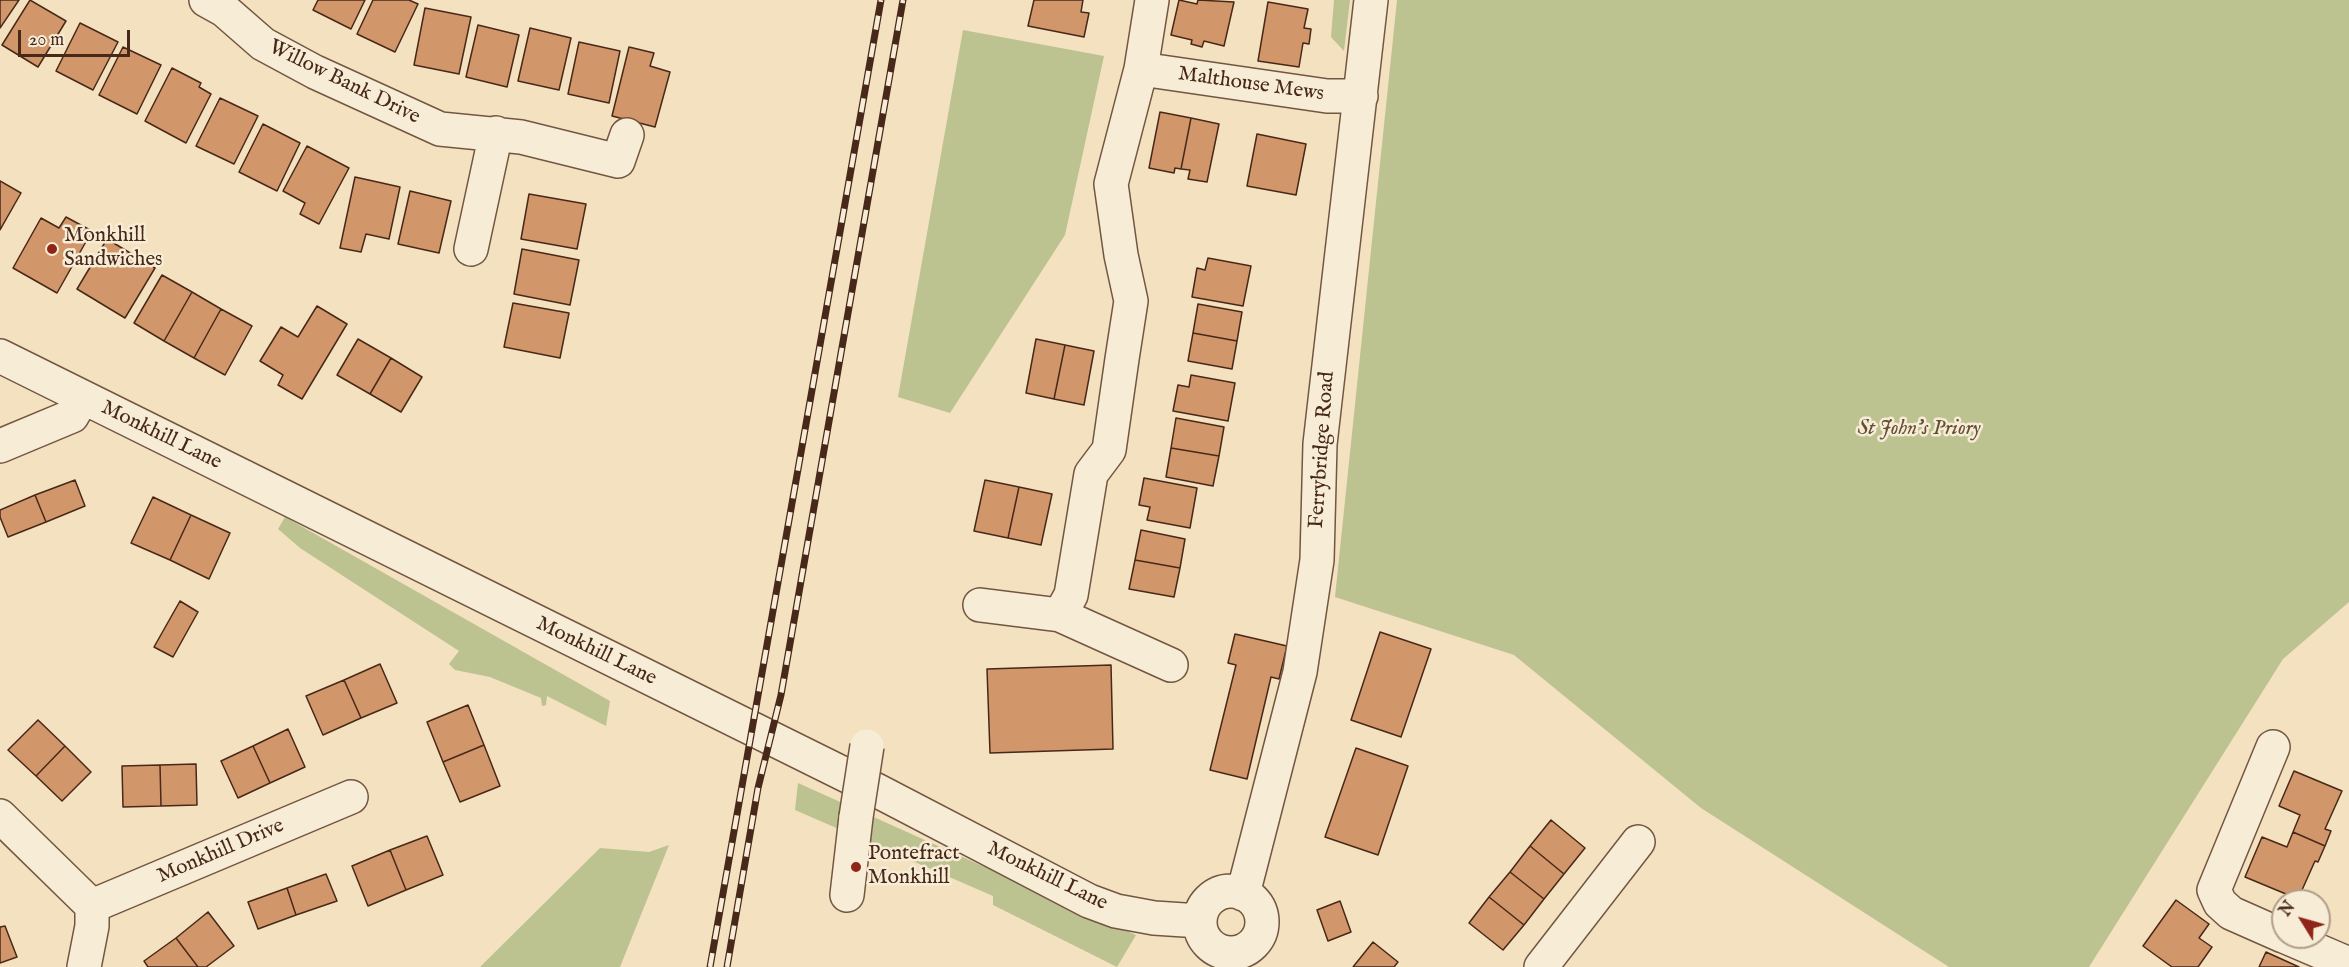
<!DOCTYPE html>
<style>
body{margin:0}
#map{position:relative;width:2349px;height:967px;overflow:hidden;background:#f3e1c0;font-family:"IM FELL English",serif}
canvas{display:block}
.north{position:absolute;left:2271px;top:889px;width:60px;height:60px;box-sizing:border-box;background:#f7ecd6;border:2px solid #b19e8a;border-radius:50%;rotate:307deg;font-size:16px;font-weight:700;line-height:24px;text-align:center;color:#482818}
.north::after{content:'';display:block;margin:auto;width:21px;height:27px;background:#8f2418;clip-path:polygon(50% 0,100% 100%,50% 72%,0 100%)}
.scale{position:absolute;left:18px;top:30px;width:112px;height:27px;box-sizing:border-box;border:3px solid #482818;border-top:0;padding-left:8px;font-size:18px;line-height:21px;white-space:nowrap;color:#482818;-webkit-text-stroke:4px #f7ecd6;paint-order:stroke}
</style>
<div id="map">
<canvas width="2349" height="967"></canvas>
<div class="north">N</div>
<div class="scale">20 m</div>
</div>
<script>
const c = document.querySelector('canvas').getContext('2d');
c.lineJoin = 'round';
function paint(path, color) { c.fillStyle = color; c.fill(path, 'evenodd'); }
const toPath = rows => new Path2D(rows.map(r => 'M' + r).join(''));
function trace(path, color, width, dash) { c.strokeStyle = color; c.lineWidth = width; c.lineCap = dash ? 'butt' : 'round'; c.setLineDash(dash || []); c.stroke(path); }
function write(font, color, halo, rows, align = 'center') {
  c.font = font + ' "IM FELL English",serif'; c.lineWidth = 5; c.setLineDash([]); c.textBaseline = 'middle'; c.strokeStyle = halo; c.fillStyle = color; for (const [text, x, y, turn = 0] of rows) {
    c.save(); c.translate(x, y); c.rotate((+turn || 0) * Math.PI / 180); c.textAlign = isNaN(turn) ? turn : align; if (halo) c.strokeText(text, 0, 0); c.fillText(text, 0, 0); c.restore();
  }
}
paint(toPath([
 [1334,0,1350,0,1344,51,1331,37],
 [1397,0,2349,0,2349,602,2283,659,2089,967,1949,967,1701,808,1514,655,1335,597],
 [963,30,1104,56,1065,235,950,413,898,397],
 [285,517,610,701,606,726,547,696,546,705,542,706,541,698,490,677,455,670,449,664,459,651,300,548,278,529],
 [798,783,1136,935,1117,967,993,905,993,896,795,810],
 [669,845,620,967,480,967,600,848,649,852]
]), '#bdc291');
const building = toPath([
 [0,0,19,0,0,28,0,0],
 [30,0,66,21,38,67,2,45,30,0],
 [318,0,365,0,351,29,313,10,318,0],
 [373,0,409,0,418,4,395,52,357,34,373,0],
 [1034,0,1083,0,1081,12,1089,13,1084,37,1028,26,1034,0],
 [1179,0,1197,4,1198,0,1234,2,1224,46,1204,41,1202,47,1191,44,1192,40,1171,35,1179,0],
 [1268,2,1308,9,1304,28,1311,29,1309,44,1303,43,1299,67,1258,61,1268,2],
 [425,8,471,17,459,74,414,65,425,8],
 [80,23,118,42,93,90,56,71,80,23],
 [478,25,519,35,507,87,466,77,478,25],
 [530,28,571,38,559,90,518,81,530,28],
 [579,42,620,51,609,103,568,94,579,42],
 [123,47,161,65,137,114,99,95,123,47],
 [629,47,654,53,650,66,670,72,655,127,612,116,629,47],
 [172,68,201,83,199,87,211,94,186,143,145,121,172,68],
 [220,98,258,116,234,164,196,146,220,98],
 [1160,112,1191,118,1181,169,1175,168,1174,173,1149,168,1160,112],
 [1191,118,1219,124,1207,182,1188,179,1190,170,1181,169,1191,118],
 [263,124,300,143,277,191,239,172,263,124],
 [1257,134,1306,144,1296,195,1247,186,1257,134],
 [307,146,349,168,319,224,300,214,305,203,283,191,307,146],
 [355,177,400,187,389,239,366,234,361,252,340,248,355,177],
 [0,181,21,193,0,230,0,181],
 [410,191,451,201,439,253,398,244,410,191],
 [529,194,586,204,577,249,521,239,529,194],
 [66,217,92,231,57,293,13,268,41,218,59,228,66,217],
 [107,239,155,268,125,318,77,289,107,239],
 [522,249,579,260,570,305,514,294,522,249],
 [1208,258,1251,266,1243,306,1192,297,1197,268,1205,270,1208,258],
 [162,275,192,292,164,341,134,323,162,275],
 [192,292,221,309,194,358,164,341,192,292],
 [513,303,569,313,560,358,504,347,513,303],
 [1198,304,1242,312,1237,341,1193,333,1198,304],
 [317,306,347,324,302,399,278,385,283,375,260,361,281,327,298,337,317,306],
 [221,309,252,326,225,375,194,358,221,309],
 [1193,333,1237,341,1232,369,1188,361,1193,333],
 [358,339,391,358,370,394,337,375,358,339],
 [1036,339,1065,345,1054,399,1026,393,1036,339],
 [1065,345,1094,351,1084,405,1054,399,1065,345],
 [391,358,422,377,401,412,370,394,391,358],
 [1191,375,1235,383,1228,421,1173,411,1178,385,1189,387,1191,375],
 [1176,418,1224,427,1219,456,1171,448,1176,418],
 [1171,448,1219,456,1213,486,1166,477,1171,448],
 [1144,478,1197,488,1190,528,1147,520,1150,507,1139,505,1144,478],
 [75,480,85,506,46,522,35,495,75,480],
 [985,480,1019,487,1008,538,974,531,985,480],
 [1019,487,1052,494,1041,545,1008,538,1019,487],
 [35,495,46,522,8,537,0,517,0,510,35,495],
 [153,497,191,515,170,560,131,543,153,497],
 [191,515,230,533,209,579,170,560,191,515],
 [1141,530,1185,539,1180,568,1135,560,1141,530],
 [1135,560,1180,568,1174,597,1129,589,1135,560],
 [180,601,198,612,173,657,154,647,180,601],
 [1380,632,1431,649,1401,737,1351,720,1380,632],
 [1235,634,1287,646,1279,679,1271,677,1247,779,1210,770,1236,665,1228,663,1235,634],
 [380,664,397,703,361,718,344,680,380,664],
 [1111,665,1113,749,990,753,987,669,1111,665],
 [344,680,361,718,323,735,306,696,344,680],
 [468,705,484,745,443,762,427,722,468,705],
 [38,720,65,746,36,776,8,750,38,720],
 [288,729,305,767,270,783,253,746,288,729],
 [484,745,500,786,460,802,443,762,484,745],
 [65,746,91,772,62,801,36,776,65,746],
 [253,746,270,783,238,798,221,761,253,746],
 [1356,748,1408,766,1378,855,1325,837,1356,748],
 [196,764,197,805,161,806,160,765,196,764],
 [160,765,161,806,123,807,122,766,160,765],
 [2294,771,2342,791,2325,829,2331,831,2325,846,2293,832,2300,815,2279,806,2294,771],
 [1551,820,1585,848,1564,874,1530,846,1551,820],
 [2293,832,2325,846,2318,862,2315,861,2298,899,2245,877,2262,837,2287,847,2293,832],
 [427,836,443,875,406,890,390,850,427,836],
 [1530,846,1564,874,1544,899,1510,872,1530,846],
 [390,850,406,890,368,906,352,866,390,850],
 [1510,872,1544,899,1524,925,1489,897,1510,872],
 [326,874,337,901,296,915,287,888,326,874],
 [287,888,296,915,258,929,248,902,287,888],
 [1489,897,1524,925,1503,950,1469,923,1489,897],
 [2176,900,2209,924,2199,938,2212,947,2198,967,2172,967,2143,946,2176,900],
 [1340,901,1351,932,1328,941,1317,910,1340,901],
 [208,912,234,946,206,967,198,967,176,938,208,912],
 [5,926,17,957,0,963,0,927,5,926],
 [176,938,198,967,148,967,144,961,176,938],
 [1373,942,1398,962,1394,967,1353,967,1373,942],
 [2266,952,2299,967,2259,967,2266,952]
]);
paint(building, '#d2966b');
trace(building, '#482818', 1.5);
const minor = toPath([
 [206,0,224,10,263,44,315,72,440,129,521,137,618,161,627,135],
 [1141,69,1327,96,1361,96],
 [471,249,496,133],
 [0,356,878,791,1089,901,1116,911,1154,918,1200,921],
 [0,446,72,416,83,397],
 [980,605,1060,615,1171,665],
 [1060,615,1071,595,1091,474,1109,450,1122,359,1131,301,1121,255,1111,184,1141,69,1152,0],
 [2273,747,2214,890,2220,903,2231,913,2283,936],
 [0,816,92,906],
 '1200 922a31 31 0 1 1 62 0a31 31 0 1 1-62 0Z',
 [1243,894,1300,672,1317,560,1320,444,1371,0],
 [847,895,856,817],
 [2286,937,2349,964],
 [84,967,92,926,92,906,351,797],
 [1541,967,1638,842]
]);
trace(minor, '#735642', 36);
trace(minor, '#f7ecd6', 33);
const rail = toPath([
 [710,967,881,0],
 [727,967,758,788,781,695,903,0]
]);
trace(rail, '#482818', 7);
trace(rail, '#f7ecd6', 4.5, [14]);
const minorBridge = toPath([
 [856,817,867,746]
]);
trace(minorBridge, '#735642', 36, []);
trace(minorBridge, '#f7ecd6', 33);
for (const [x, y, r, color] of [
 [52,249,6,"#8f2418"],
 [856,867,6,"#8f2418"]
]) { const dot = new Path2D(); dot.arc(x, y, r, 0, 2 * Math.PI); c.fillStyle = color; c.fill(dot); trace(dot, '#f7ecd6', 2); }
write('21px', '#482818', '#f7ecd6', [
 ["Willow Bank Drive",344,83,26],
 ["Malthouse Mews",1251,85,8],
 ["Monkhill Lane",161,436,26],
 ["Ferrybridge Road",1323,450,-86],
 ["Monkhill Lane",596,652,26],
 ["Monkhill Drive",221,852,-23],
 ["Monkhill Lane",1047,877,26]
]);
write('21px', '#482818', '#f7ecd6', [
 ["Monkhill",64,237],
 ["Sandwiches",64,261],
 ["Pontefract",868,855],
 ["Monkhill",868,879]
], 'left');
write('italic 21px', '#654e36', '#f7ecd6', [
 ["St John's Priory",1919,430]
]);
</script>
